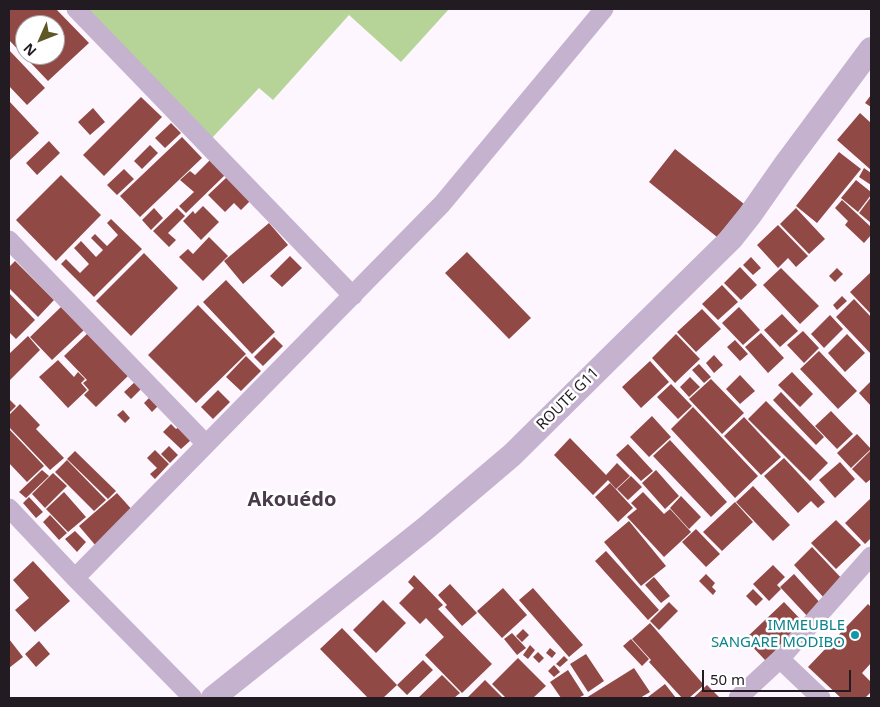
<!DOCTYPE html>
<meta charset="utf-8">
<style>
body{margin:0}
#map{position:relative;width:880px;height:707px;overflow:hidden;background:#fdf6fe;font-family:"Noto Sans",sans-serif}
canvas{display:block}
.frame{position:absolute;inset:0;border:10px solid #221b22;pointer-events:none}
.north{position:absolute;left:15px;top:15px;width:50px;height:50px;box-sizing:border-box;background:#fff;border:1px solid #a7a4a7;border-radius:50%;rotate:226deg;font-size:14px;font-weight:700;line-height:20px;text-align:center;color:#221b22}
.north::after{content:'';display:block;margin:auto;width:18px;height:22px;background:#5f5825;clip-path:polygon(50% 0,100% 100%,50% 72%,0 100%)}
.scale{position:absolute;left:702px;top:670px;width:149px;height:22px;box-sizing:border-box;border:2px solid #221b22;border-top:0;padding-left:6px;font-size:15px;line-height:18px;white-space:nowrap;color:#221b22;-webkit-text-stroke:4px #fff;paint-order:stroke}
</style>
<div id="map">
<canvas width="880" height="707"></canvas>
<div class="frame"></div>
<div class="north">N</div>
<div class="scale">50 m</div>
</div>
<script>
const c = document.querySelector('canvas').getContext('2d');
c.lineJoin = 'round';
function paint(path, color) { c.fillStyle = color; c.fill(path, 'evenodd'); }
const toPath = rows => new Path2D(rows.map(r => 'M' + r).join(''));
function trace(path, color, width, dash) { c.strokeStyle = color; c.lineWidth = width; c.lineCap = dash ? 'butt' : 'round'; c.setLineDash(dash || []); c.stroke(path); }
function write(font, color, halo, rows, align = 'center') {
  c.font = font + ' "Noto Sans",sans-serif'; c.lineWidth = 5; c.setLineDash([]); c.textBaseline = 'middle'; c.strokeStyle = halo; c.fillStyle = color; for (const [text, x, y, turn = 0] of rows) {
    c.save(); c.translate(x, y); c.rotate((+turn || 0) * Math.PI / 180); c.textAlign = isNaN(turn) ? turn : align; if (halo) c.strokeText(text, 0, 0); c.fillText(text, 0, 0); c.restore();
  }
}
paint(toPath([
 [80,9,449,9,401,62,349,15,273,100,259,88,212,138]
]), '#b6d498');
paint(toPath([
 [9,9,56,9,89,43,48,81,9,40],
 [25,25,55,25,55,55,25,55],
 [9,50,45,88,27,105,9,86],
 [871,95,871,107,865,103],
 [141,97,162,117,104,176,83,155],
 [9,101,39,133,9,161],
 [93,108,105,122,90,135,78,122],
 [860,113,871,123,871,170,837,140],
 [171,123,181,133,165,148,155,138],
 [182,137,202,158,140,217,120,196],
 [49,141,60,153,37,175,26,163],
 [150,145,158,153,142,169,134,161],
 [675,149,744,204,717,237,649,182],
 [839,152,861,169,817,223,796,206],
 [210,160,225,175,186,213,179,206,194,192,180,180,190,171,195,175],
 [864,168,871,173,871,185,859,177],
 [124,169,134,179,117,195,107,185],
 [61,175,101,215,56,261,16,220],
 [227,177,250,201,241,210,234,203,225,212,208,195],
 [856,180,871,192,871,195,858,212,841,198],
 [871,197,871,223,859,213],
 [842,200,871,227,871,235,864,243,845,225,848,221,835,208],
 [203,206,219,222,201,240,183,221,193,211,195,214],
 [154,208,163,218,151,230,142,220],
 [177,208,185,216,168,233,176,240,169,247,153,231],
 [796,208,825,239,809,254,780,224],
 [111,219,142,249,94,297,61,264,66,259,80,273,89,264,74,248,81,241,96,257,103,250,91,238,95,234,107,246,118,235,107,223],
 [269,223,288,245,243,284,224,261],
 [778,225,808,256,796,267,788,258,778,268,757,245],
 [209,237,228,256,203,281,179,257,188,249,193,254],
 [467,252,531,318,509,339,445,273],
 [144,253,178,288,131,336,96,301],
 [290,256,302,268,282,287,270,276],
 [751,257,761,268,753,275,743,265],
 [15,261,54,300,38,317,9,288,9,267],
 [740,267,757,285,741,300,724,283],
 [781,268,819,306,800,324,763,285],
 [837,268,843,274,835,282,829,276],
 [870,273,871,275,871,314,850,292],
 [226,280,275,332,252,354,203,302],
 [722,285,738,302,718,320,702,304],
 [9,293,35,320,16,339,9,332],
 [842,296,847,301,837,310,833,305],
 [854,299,871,317,871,354,836,317],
 [198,305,246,354,196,403,148,355],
 [61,307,84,330,52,360,30,337],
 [739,307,760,330,743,345,722,323],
 [702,309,721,329,696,352,677,332],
 [782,314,798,331,780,347,764,330],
 [830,315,843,329,824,348,811,334],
 [803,331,819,348,804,363,787,345],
 [88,333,129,375,96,407,84,395,89,390,83,383,87,380,64,356],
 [761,333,784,358,768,373,745,347],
 [676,334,700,359,675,383,652,358],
 [847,334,865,353,845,372,828,353],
 [28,336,40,350,9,381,9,354],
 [274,337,283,346,263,366,254,357],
 [735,340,748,354,740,361,727,347],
 [819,351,857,391,838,409,800,369],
 [714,355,723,365,714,373,706,363],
 [246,356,261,371,241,391,226,377],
 [58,360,74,377,78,372,85,379,81,383,87,390,68,408,39,377],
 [650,361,669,382,641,408,622,387],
 [699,364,711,377,704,383,692,370],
 [792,372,813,394,800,407,778,385],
 [740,375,755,391,740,404,726,389],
 [690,377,700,387,689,397,680,387],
 [711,379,744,413,722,434,689,399],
 [137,380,143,387,131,399,124,392],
 [871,381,871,406,859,393],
 [671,384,692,406,678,419,657,397],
 [218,390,230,402,213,419,201,407],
 [781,392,824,437,816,445,773,400],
 [152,395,160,404,152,412,144,403],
 [9,399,16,406,9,413],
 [766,401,828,463,810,481,748,419],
 [20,404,40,425,36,429,64,458,50,470,9,427,9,415],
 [693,407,758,476,735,498,671,429],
 [123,410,130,418,125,423,117,415],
 [831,411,853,434,837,449,815,426],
 [652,416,671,437,649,457,630,437],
 [744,417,781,457,761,475,724,436],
 [171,424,176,429,179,427,191,440,181,449,163,432],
 [9,429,44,466,27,482,9,463],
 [857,434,871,449,851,468,837,453],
 [570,438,606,475,617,463,630,476,616,489,608,480,593,495,554,455],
 [670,440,727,502,711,517,653,456],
 [628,444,653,471,641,481,616,455],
 [169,446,178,455,170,463,161,454],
 [155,450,169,464,155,479,150,474,157,468,147,458],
 [871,450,871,479,866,483,852,469],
 [75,451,116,491,108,499,67,459],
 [784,458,825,502,818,508,811,501,798,513,764,476],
 [67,460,106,500,94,511,55,472],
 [840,462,855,479,835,498,819,480],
 [42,470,49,476,26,498,19,492],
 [656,470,679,496,665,509,642,483],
 [53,473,67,486,45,508,32,494],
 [631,476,642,487,628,500,617,489],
 [610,483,633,508,618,522,595,497],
 [753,486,790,525,773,541,736,502],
 [64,492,86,517,68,532,46,509],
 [643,492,664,514,670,509,691,532,664,557,627,517,637,509,631,503],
 [117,493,134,512,96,546,79,526],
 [681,496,701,517,689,529,670,508],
 [29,497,43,512,36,518,23,503],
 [871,498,871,538,865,544,845,523],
 [735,502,753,522,722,551,703,532],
 [50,515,67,533,59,540,43,522],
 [836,520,861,545,836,569,811,543],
 [629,521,666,566,641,586,604,542],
 [696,529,720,554,706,567,682,542],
 [75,531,86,542,77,552,65,539],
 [812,547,845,582,826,600,794,565],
 [606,551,659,610,648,620,595,561],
 [33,561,70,601,35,632,15,610,29,598,13,580],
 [773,565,785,577,777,585,781,589,769,601,753,584],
 [706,574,715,583,712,587,716,591,713,595,699,581],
 [794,574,823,606,809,618,780,587],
 [414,575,443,605,438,609,492,664,462,693,425,655,444,637,426,618,420,624,399,603,414,588,408,582],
 [654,577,670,596,661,603,645,585],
 [450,584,477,613,462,626,445,607,447,605,438,595],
 [503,588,527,615,502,638,477,611],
 [533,588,583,645,569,657,519,600],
 [753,589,763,599,756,606,746,596],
 [383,600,406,623,376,653,353,630],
 [669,602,678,611,659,630,650,621],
 [784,602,805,624,766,661,745,639],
 [868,604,871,607,871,663,862,673,871,682,871,692,865,698,841,698,808,667],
 [650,623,704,685,689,698,682,698,649,662,651,660,632,639],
 [342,628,397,685,383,698,368,698,320,649],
 [523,629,529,635,522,642,516,636],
 [512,633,526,648,517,655,504,639],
 [9,639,23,657,9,668],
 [631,639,649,659,642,666,623,646],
 [39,641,50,654,36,667,25,654],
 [530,645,535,650,528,659,523,655],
 [550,648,556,653,552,658,546,653],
 [538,652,544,658,539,663,533,657],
 [586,654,604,681,588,692,570,664],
 [564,656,568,660,560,667,556,664],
 [518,658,546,686,533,698,506,698,492,684],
 [423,660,433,670,407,695,397,685],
 [554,665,560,672,554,677,548,671],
 [634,668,650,692,640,698,586,698],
 [568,670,584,695,578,698,561,698,550,682],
 [442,675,460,693,454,698,418,698],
 [485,680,503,698,467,698],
 [665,684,676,698,650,698,648,697],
 [707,685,720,698,693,698]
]), '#914945');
trace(toPath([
 [76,9,353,296],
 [9,240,206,444],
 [9,508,75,578,193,698],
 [75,578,442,204,604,9],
 [780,659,821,698],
 [738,698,780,659,871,556]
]), '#c5b2ce', 19);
trace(toPath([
 [213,698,426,528,512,455,607,361,731,239,750,215,785,165,871,49]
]), '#c5b2ce', 24);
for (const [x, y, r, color] of [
 [855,635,5,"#0f9aa8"]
]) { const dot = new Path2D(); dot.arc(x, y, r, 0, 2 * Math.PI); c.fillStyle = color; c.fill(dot); trace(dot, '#fff', 2); }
write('15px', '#221b22', '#fff', [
 ["ROUTE G11",568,399,-45]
]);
write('15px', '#0d838f', '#fff', [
 ["IMMEUBLE",845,626],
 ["SANGARE MODIBO",845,643]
], 'right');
write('bold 20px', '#4a3b4c', '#fff', [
 ["Akouédo",292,500]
]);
</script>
